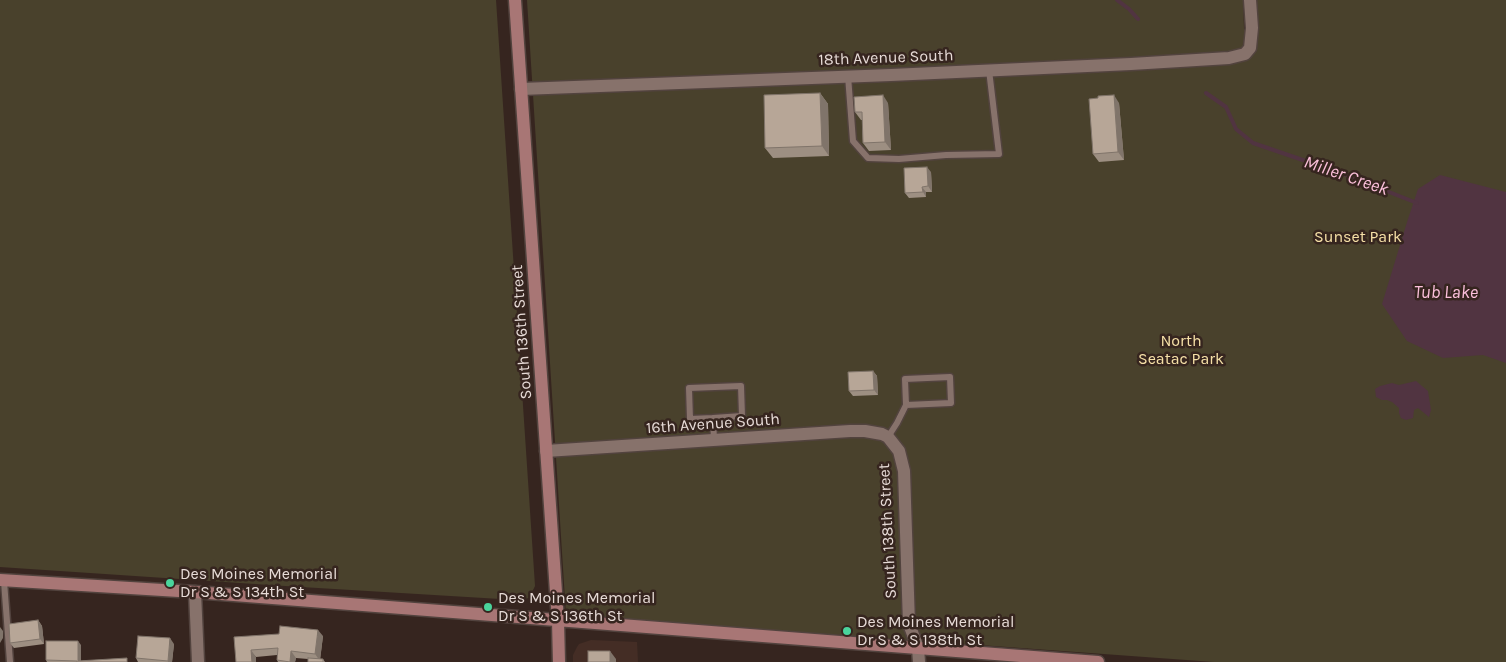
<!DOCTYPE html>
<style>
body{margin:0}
canvas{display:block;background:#36251f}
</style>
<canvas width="1506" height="662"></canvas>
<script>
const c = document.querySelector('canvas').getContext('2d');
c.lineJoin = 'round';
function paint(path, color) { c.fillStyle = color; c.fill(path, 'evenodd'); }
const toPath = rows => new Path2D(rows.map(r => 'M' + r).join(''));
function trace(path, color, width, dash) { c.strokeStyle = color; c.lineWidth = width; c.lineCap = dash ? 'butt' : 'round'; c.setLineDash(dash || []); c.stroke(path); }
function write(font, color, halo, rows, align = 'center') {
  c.font = font + ' Karla,sans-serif'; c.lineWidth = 5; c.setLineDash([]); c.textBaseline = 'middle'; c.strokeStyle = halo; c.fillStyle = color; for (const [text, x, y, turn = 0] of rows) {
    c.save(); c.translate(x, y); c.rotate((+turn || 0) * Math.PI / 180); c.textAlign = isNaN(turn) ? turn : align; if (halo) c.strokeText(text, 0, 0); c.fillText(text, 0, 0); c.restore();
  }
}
paint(toPath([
 [591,640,637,642,638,662,573,662,573,655,577,647,579,644]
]), '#442d25');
paint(toPath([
 [0,0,496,0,535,586,529,598,517,600,285,586,0,567],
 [527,0,1243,0,1244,29,1253,37,1258,36,1255,0,1506,0,1506,662,1214,662,566,615]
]), '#49412c');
paint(toPath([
 [1440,175,1506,192,1506,363,1483,355,1443,358,1407,341,1382,304,1408,219,1418,189],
 [1416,381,1428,391,1431,410,1429,417,1418,408,1414,410,1413,418,1406,420,1401,418,1399,413,1399,408,1392,402,1387,400,1382,400,1376,397,1375,389,1380,386,1392,383,1399,385]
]), '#513441');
trace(toPath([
 [1117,0,1129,9,1138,19],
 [1206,93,1226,107,1236,129,1253,143,1338,172,1417,203]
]), '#513441', 4);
const lane = toPath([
 [848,76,853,141,868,158,899,159,946,155,999,154,989,70],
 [713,418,690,419,689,388,741,386,742,416,713,418,714,440],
 [888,437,897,423,906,405,905,379,950,377,951,403,906,405],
 [4,581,10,662]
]);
const street = toPath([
 [521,89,891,75,1131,64,1229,58,1245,54,1250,48,1252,28,1250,0],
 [546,451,850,431,865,431,882,434,888,437,899,451,904,471,909,624,918,648,919,662],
 [195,592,198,662]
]);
const secondary = toPath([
 [515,0,558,621,559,662],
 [0,580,195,592,1098,662]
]);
trace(lane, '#52433e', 9);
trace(street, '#52433e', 15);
trace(secondary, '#52433e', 15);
trace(lane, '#87726b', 6);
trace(street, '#87726b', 12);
trace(secondary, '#a87675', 12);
paint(toPath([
 [820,93,828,104,829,156,773,158,765,148],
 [1098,98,1119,103,1124,160,1099,162,1093,154],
 [888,103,891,150,869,151,863,143,862,120,861,120,855,112],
 [931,172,932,192,926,192,926,197,909,198,905,193],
 [873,371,877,376,878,395,853,396,849,391],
 [38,620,42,626,44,644,14,648,10,643],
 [323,636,320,659,323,659,325,662,308,662,308,659,296,658,295,662,278,662,277,660,277,655,256,657,234,637],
 [174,644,172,662,138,662,136,658],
 [81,645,81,661,127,662,47,662,46,660]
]), '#9d8f82');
paint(toPath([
 [820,93,828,104,829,156,822,146],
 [883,95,888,103,891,150,885,142],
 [1114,95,1119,103,1124,160,1118,152],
 [927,167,931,172,932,192,928,186],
 [922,187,926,192,926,197,923,192],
 [873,371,877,376,878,395,874,390],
 [38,620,42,626,44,644,40,639],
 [0,627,3,631,3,638,0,643],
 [318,630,323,636,320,661,315,654],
 [170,638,174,644,172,662,168,662,168,661],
 [78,641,81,645,81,662,78,661],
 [251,650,256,657,256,662,252,662],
 [291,651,296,658,295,662,290,662],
 [610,651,616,659,616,662,610,662]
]), '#80746a');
const building = toPath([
 [820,93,822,146,765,148,764,95,820,93],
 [883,95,885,142,863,143,862,112,855,112,854,97,883,95],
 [1114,95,1118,152,1093,154,1089,99,1098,98,1098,96,1114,95],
 [927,167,928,186,922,187,923,192,905,193,904,168,927,167],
 [873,371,874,390,849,391,848,372,873,371],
 [38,620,40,639,10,643,9,624,38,620],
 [280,626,318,630,315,654,291,651,290,662,277,660,278,648,251,650,252,662,236,662,234,637,279,634,280,626],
 [138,636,170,638,168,661,136,658,138,636],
 [46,641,78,641,78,661,127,658,127,662,77,662,77,661,46,660,46,641],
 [588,651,610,651,610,662,588,662,588,651],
 [308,658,323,659,323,662,308,662,308,658]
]);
paint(building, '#b7a697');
trace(building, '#80746a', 1);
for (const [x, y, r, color] of [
 [170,583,5,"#4ad49c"],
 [488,607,5,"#4ad49c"],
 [847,631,5,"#4ad49c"]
]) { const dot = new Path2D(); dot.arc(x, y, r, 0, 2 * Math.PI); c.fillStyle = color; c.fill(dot); trace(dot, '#36251f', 2); }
write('16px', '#e7dbd7', '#36251f', [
 ["18th Avenue South",886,58,-2],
 ["South 136th Street",522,332,-94],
 ["16th Avenue South",713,424,-4],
 ["South 138th Street",888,531,-93]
]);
write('16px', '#f6e0a7', '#36251f', [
 ["Sunset Park",1358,237],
 ["North",1181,341],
 ["Seatac Park",1181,359]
]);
write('16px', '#e7dbd7', '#36251f', [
 ["Des Moines Memorial",180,574],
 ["Dr S & S 134th St",180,592],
 ["Des Moines Memorial",498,598],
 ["Dr S & S 136th St",498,616],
 ["Des Moines Memorial",857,622],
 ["Dr S & S 138th St",857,640]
], 'left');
write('italic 18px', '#fcc0db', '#36251f', [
 ["Miller Creek",1346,176,19],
 ["Tub Lake",1446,293]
]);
</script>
